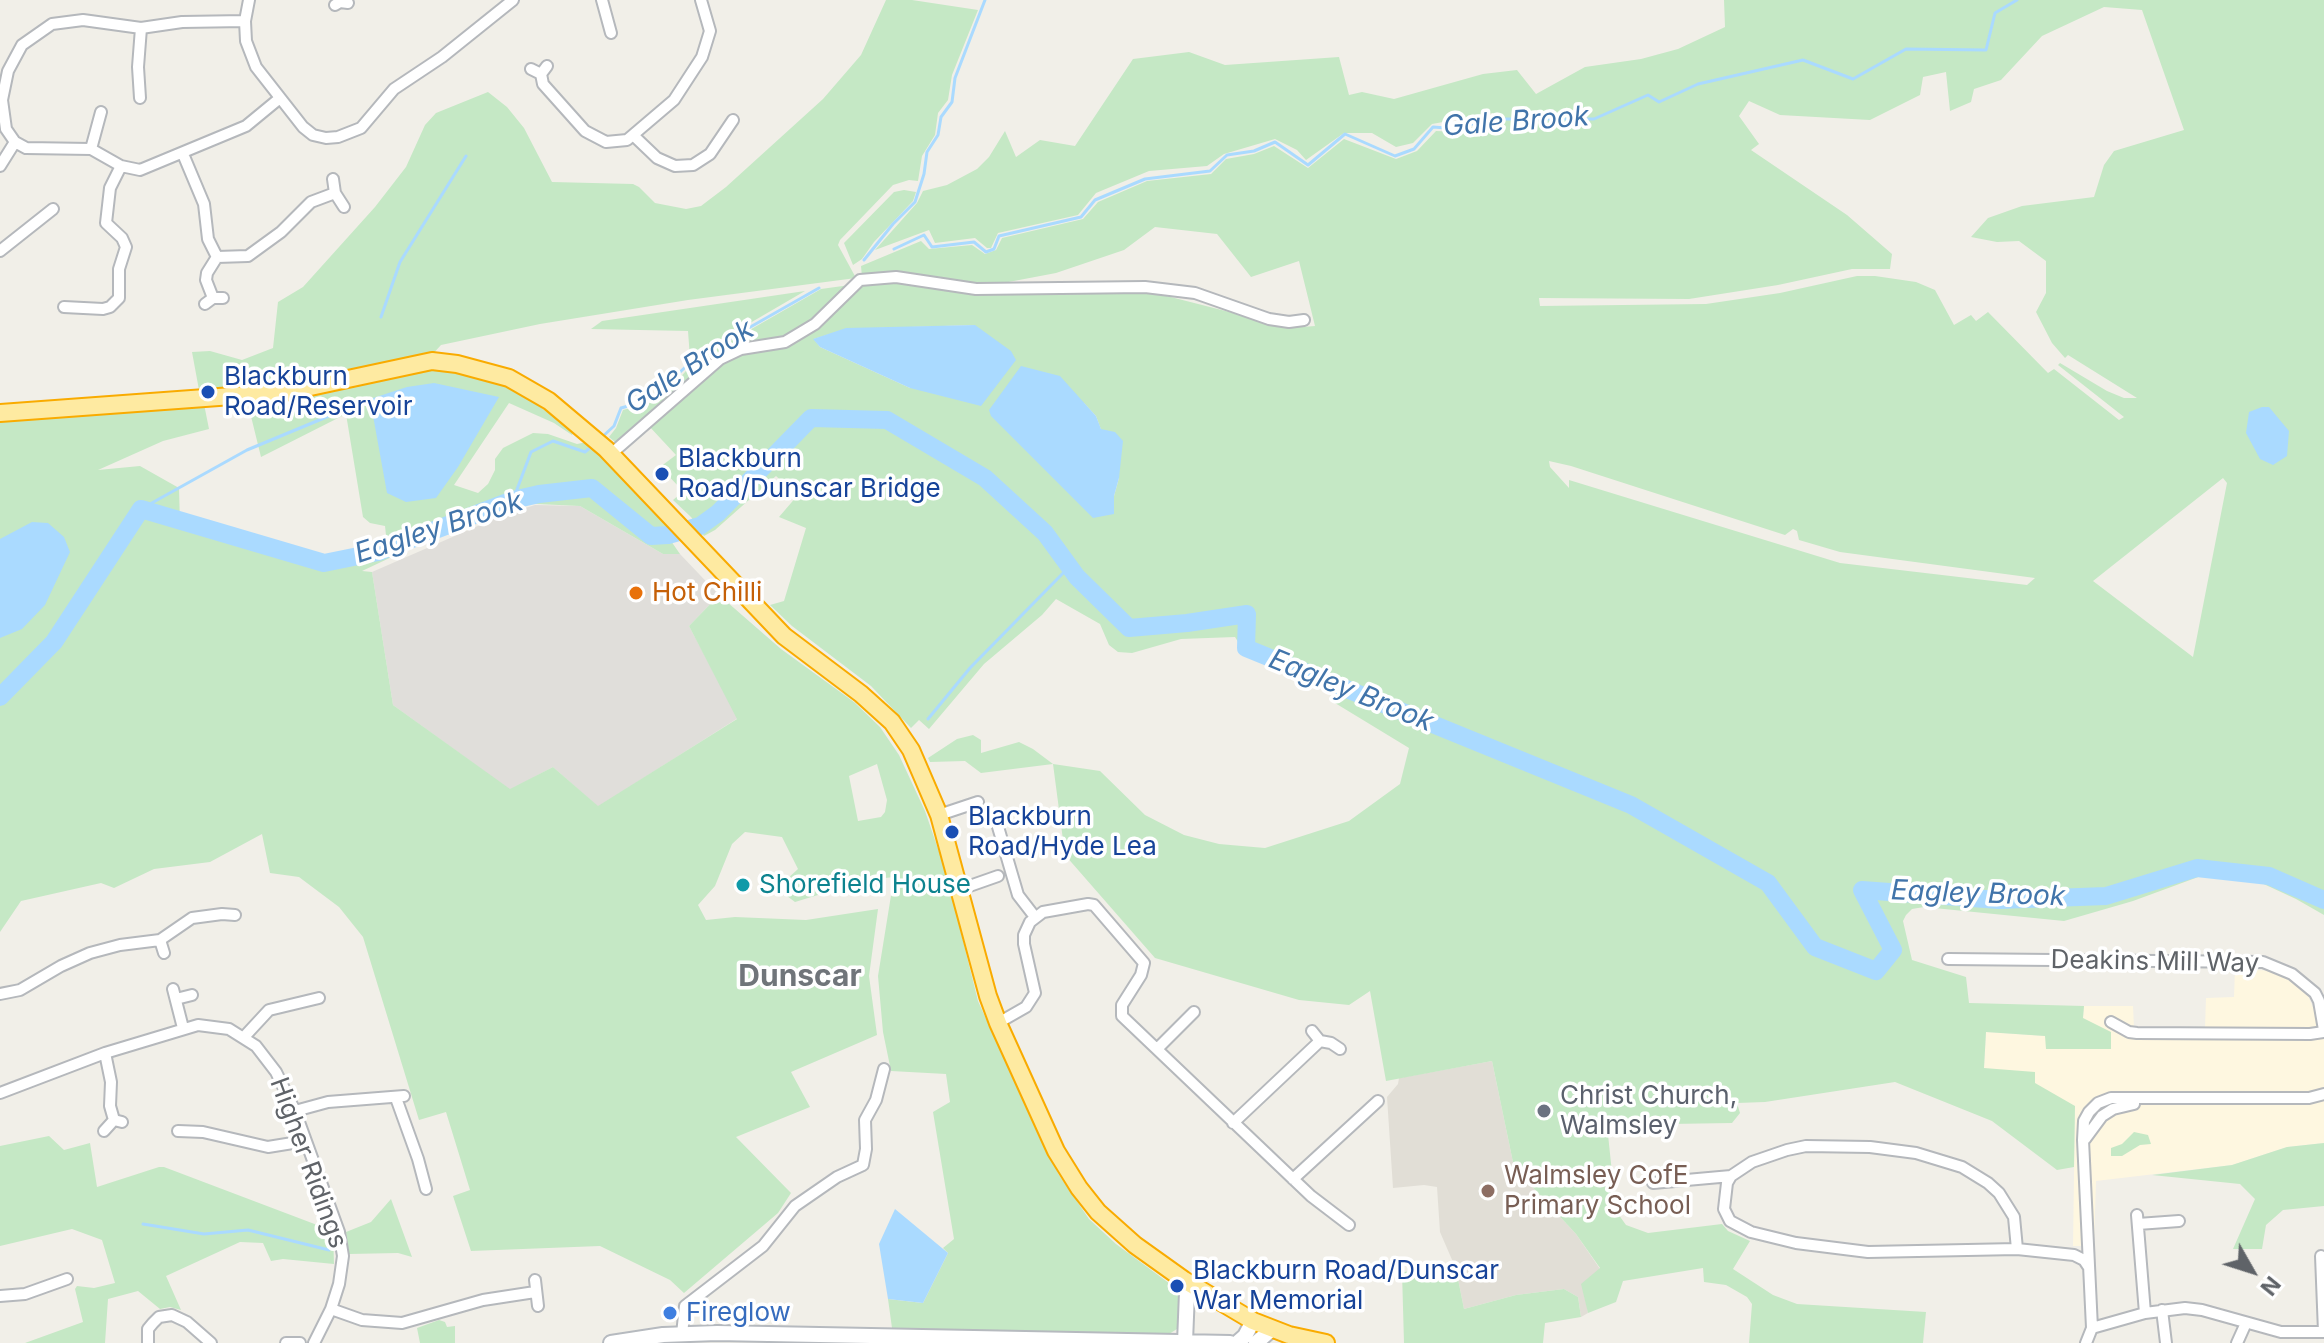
<!DOCTYPE html>
<style>
body{margin:0}
#map{position:relative;width:2324px;height:1343px;overflow:hidden;background:#f1efe8;font-family:Inter,sans-serif}
canvas{display:block}
.north{position:absolute;left:2212px;top:1231px;width:80px;height:80px;-webkit-text-stroke:6px #fff;paint-order:stroke;rotate:129deg;font-size:22px;font-weight:700;line-height:32px;text-align:center;color:#5f6368}
.north::after{content:'';display:block;margin:auto;width:28px;height:36px;background:#5f6368;clip-path:polygon(50% 0,100% 100%,50% 72%,0 100%)}
</style>
<div id="map">
<canvas width="2324" height="1343"></canvas>
<div class="north">N</div>
</div>
<script>
const c = document.querySelector('canvas').getContext('2d');
c.lineJoin = 'round';
function paint(path, color) { c.fillStyle = color; c.fill(path, 'evenodd'); }
const toPath = rows => new Path2D(rows.map(r => 'M' + r).join(''));
function trace(path, color, width, dash) { c.strokeStyle = color; c.lineWidth = width; c.lineCap = dash ? 'butt' : 'round'; c.setLineDash(dash || []); c.stroke(path); }
function write(font, color, halo, rows, align = 'center') {
  c.font = font + ' Inter,sans-serif'; c.lineWidth = 7; c.setLineDash([]); c.textBaseline = 'middle'; c.strokeStyle = halo; c.fillStyle = color; for (const [text, x, y, turn = 0] of rows) {
    c.save(); c.translate(x, y); c.rotate((+turn || 0) * Math.PI / 180); c.textAlign = isNaN(turn) ? turn : align; if (halo) c.strokeText(text, 0, 0); c.fillText(text, 0, 0); c.restore();
  }
}
paint(toPath([
 [2235,969,2275,971,2306,991,2317,1017,2324,1017,2324,1143,2287,1147,2232,1165,2096,1181,2094,1246,2073,1246,2075,1106,1984,1068,1986,1032,2046,1036,2046,1048,2083,1017,2084,1006,2133,1006,2134,1028,2205,1028,2206,998,2234,997]
]), '#fef7e0');
paint(toPath([
 [535,505,580,506,663,554,680,554,719,595,689,626,738,718,598,807,553,767,510,790,393,705,372,572,503,515]
]), '#e0deda');
paint(toPath([
 [1492,1061,1514,1167,1576,1234,1600,1269,1586,1295,1588,1313,1581,1317,1578,1297,1564,1289,1516,1295,1464,1309,1456,1269,1440,1232,1437,1187,1424,1185,1393,1188,1387,1097,1398,1084,1399,1078]
]), '#e1ded6');
paint(toPath([
 [886,0,912,0,978,10,952,75,948,100,938,113,935,135,922,156,918,181,909,180,893,185,840,240,838,245,856,278,688,300,540,324,441,345,430,357,279,389,199,390,192,352,210,351,242,360,273,348,278,302,303,287,375,207,406,167,425,125,436,113,488,92,507,107,524,128,552,182,633,184,639,187,655,203,686,209,701,206,726,187,823,99,861,55],
 [1724,0,2324,0,2324,915,2296,899,2255,880,2201,876,2133,901,2064,921,1924,907,1912,909,1906,915,1903,921,1912,960,1966,977,1969,1003,2084,1006,2083,1018,2111,1032,2111,1049,2046,1049,2045,1036,1986,1032,1984,1068,2035,1072,2035,1083,2075,1106,2074,1167,2057,1170,1992,1121,1895,1082,1765,1102,1737,1103,1740,1113,1732,1123,1607,1125,1616,1211,1626,1225,1648,1233,1722,1224,1728,1231,1750,1241,1733,1269,1773,1295,1797,1304,1926,1312,1923,1343,1749,1343,1752,1304,1747,1297,1726,1285,1704,1282,1703,1268,1623,1281,1616,1302,1588,1313,1581,1284,1600,1268,1576,1234,1514,1167,1492,1061,1386,1081,1370,991,1349,1005,1299,1000,1155,958,1065,855,1053,764,981,773,965,761,930,762,928,758,957,739,973,735,981,740,981,753,1019,742,1033,749,1053,764,1100,771,1145,815,1184,835,1219,844,1265,848,1349,821,1400,784,1409,748,1335,703,1342,693,1244,651,1235,637,1181,639,1132,653,1118,652,1109,645,1100,624,1056,599,1042,615,984,664,929,729,919,720,911,728,871,686,792,626,770,605,784,601,806,528,779,517,797,496,776,476,715,530,704,536,691,517,673,500,680,494,680,488,660,467,676,455,648,425,722,362,740,353,787,346,856,287,874,281,1159,294,1249,317,1302,327,1315,326,1299,261,1251,277,1217,234,1155,227,1124,250,1056,273,998,284,862,277,861,266,921,241,929,249,972,245,985,254,996,250,1002,238,1083,219,1098,202,1147,181,1211,174,1226,159,1254,154,1274,146,1308,168,1344,139,1396,159,1417,151,1436,131,1459,132,1487,122,1496,122,1493,113,1432,124,1413,143,1396,147,1372,133,1344,133,1306,160,1297,150,1275,139,1224,154,1207,166,1149,171,1096,193,1078,215,998,233,991,248,987,248,975,238,935,243,929,230,875,250,917,203,923,191,947,185,977,169,989,157,1005,131,1016,157,1040,140,1075,146,1133,59,1189,52,1225,65,1339,57,1349,95,1362,92,1394,99,1483,74,1517,70,1536,94,1585,67,1641,59,1678,49,1725,27],
 [2104,7,2142,10,2184,130,2114,151,2104,165,2094,197,2022,206,1988,218,1971,237,1997,242,2019,241,2046,261,2046,293,2036,312,2052,343,2065,358,2068,355,2137,398,2124,398,2107,391,2060,363,2058,365,2124,417,2119,420,2054,369,2048,373,1988,312,1976,321,1971,315,1954,325,1935,290,1916,282,1875,276,1857,276,1780,293,1706,304,1540,306,1539,298,1689,299,1778,285,1852,269,1890,269,1892,254,1847,215,1751,150,1759,144,1739,116,1749,101,1780,115,1870,120,1920,95,1923,77,1946,72,1950,111,1971,102,1974,89,2001,80,2042,36],
 [975,325,910,388,820,347,814,339,846,329],
 [1084,403,1096,416,1119,478,1114,496,1114,513],
 [1549,461,1571,466,1785,535,1793,529,1797,531,1799,540,1840,552,2035,578,2027,585,1840,563,1569,480,1569,488,1550,467],
 [2223,478,2227,483,2193,657,2093,581],
 [904,190,916,192,913,201,874,242,862,259,853,265,844,243,894,192],
 [850,285,813,322,785,338,746,345,615,442,609,437,616,428,623,410,650,403,676,382,694,362,821,289],
 [805,291,690,358,688,331,591,329,602,321],
 [440,367,491,378,536,404,574,432,572,435,554,423,509,403,454,485,478,493,488,484,495,470,495,459,503,448,533,433,548,434,577,444,587,442,670,527,651,531,594,481,525,492,387,544,385,526,370,523,363,517,346,414,261,457,247,400,296,399,339,390,384,375],
 [204,404,209,429,163,441,98,470,140,466,179,488,180,524,315,567,325,568,379,557,466,522,362,571,372,572,393,705,510,789,553,767,598,806,737,719,689,626,719,595,781,649,854,702,880,727,899,755,925,811,946,872,978,1001,1040,1139,1059,1175,1089,1219,1116,1244,1177,1289,1180,1297,1177,1329,1169,1334,1149,1334,892,1328,888,1299,923,1303,948,1253,943,1248,954,1239,933,1112,950,1102,946,1074,891,1071,883,1032,878,976,894,877,867,880,795,902,787,896,787,879,798,869,782,837,745,832,732,844,715,886,698,905,706,920,735,917,806,920,878,909,869,976,877,1035,791,1072,810,1107,736,1137,791,1193,778,1213,684,1293,670,1280,600,1246,471,1251,453,1196,470,1190,446,1112,419,1120,363,937,339,907,299,877,270,873,262,834,210,862,154,869,114,888,101,883,21,901,0,932,0,420],
 [877,764,887,800,885,812,881,817,858,821,849,776],
 [590,492,648,540,671,541,680,554,663,554,580,506,516,503,543,497],
 [2134,1132,2148,1135,2151,1144,2140,1145,2122,1156,2111,1156,2111,1148,2122,1144],
 [49,1136,64,1150,90,1143,97,1187,159,1167,164,1167,333,1231,334,1264,283,1259,271,1261,263,1243,240,1242,166,1276,181,1310,170,1307,160,1309,138,1291,108,1299,105,1343,25,1343,83,1322,75,1289,77,1286,94,1288,115,1283,102,1240,72,1229,0,1246,0,1146],
 [2324,1143,2324,1206,2283,1210,2266,1225,2262,1249,2233,1249,2255,1199,2240,1184,2152,1175,2232,1165,2287,1147],
 [391,1199,412,1257,398,1253,349,1254,346,1232,371,1222],
 [1456,1269,1464,1309,1516,1295,1564,1289,1578,1297,1581,1317,1545,1323,1543,1343,1404,1343,1402,1272],
 [439,1320,445,1322,447,1327,455,1326,455,1343,420,1343,417,1328]
]), '#c5e8c5');
paint(toPath([
 [975,325,1011,351,1016,360,981,406,910,388,820,347,813,339,846,328],
 [1021,366,1060,376,1096,416,1101,429,1115,432,1123,441,1119,478,1114,496,1114,514,1093,518,991,416,989,410],
 [434,383,499,397,458,467,436,498,406,502,387,493,370,399,407,387],
 [2262,407,2269,407,2289,431,2287,456,2273,465,2260,459,2246,433,2249,412],
 [32,522,48,523,64,537,70,552,45,605,22,629,0,638,0,539],
 [895,1209,948,1253,923,1303,888,1299,879,1244]
]), '#aadaff');
trace(toPath([
 [894,249,924,235,932,247,974,242,986,252,994,249,999,236,1081,217,1095,200,1145,179,1210,171,1227,155,1254,151,1275,142,1308,165,1345,134,1395,156,1414,149,1433,127,1459,129,1485,119,1594,119,1648,95,1659,102,1698,84,1803,60,1853,79,1906,49,1986,50,1995,13,2017,0],
 [864,260,893,224,915,202,924,174,927,152,938,135,941,117,952,102,955,78,985,0],
 [381,317,400,262,466,156],
 [601,438,614,426,621,408,650,400,694,359,819,288],
 [513,500,531,452,553,441,585,452,592,446],
 [141,509,247,450,370,399],
 [928,719,970,668,1069,567],
 [143,1224,204,1234,248,1230,329,1250]
]), '#aadaff', 3);
trace(toPath([
 [0,697,54,642,141,509,324,563,378,552,513,500,539,494,592,488,651,536,668,535,700,526,718,513,811,418,887,420,985,478,1045,533,1077,577,1129,628,1187,623,1247,614,1246,648,1631,805,1768,883,1815,947,1876,971,1893,950,1862,890,1999,900,2106,896,2197,868,2269,876,2324,900]
]), '#aadaff', 18);
const minor = toPath([
 [249,0,245,21,246,41,256,67,303,127,313,135,326,138,338,137,361,128,394,89,442,57,513,0],
 [602,0,611,33],
 [335,5,340,2,348,3],
 [245,21,182,22,141,28,83,20,52,24,22,45,8,71,2,100,6,129,15,142,26,148,91,149,121,166,140,170,246,126,280,98],
 [531,69,541,74,547,66],
 [541,74,543,84,585,131,606,142,627,140,674,100,702,57,710,31,701,0],
 [140,98,138,67,141,28],
 [634,136,657,158,675,166,693,165,710,154,733,120],
 [91,149,101,112],
 [183,154,204,204,208,239,217,257],
 [0,166,15,142],
 [333,179,335,193,344,207],
 [0,251,53,209],
 [213,298,206,280,207,273,217,257,248,256,281,232,311,202,335,193],
 [205,304,213,298,223,298],
 [64,307,103,309,110,307,119,298,119,269,126,247,122,238,106,223,110,188,121,166],
 [611,454,720,359,741,349,785,342,815,324,860,280,896,277,976,289,1145,287,1195,293,1269,319,1289,322,1304,320],
 [939,815,978,802],
 [996,820,1018,895,1035,917],
 [961,889,998,876],
 [160,940,164,953],
 [1948,959,2263,962,2292,974,2315,993,2319,1001,2324,1030],
 [173,989,183,1028],
 [0,994,20,990,61,966,90,953,120,945,160,940,192,918,222,914,235,915],
 [176,999,192,995],
 [2111,1022,2129,1032,2137,1033,2310,1034,2324,1032],
 [998,1023,1026,1007,1035,993,1024,944,1024,935,1030,922,1043,912,1088,904,1094,905,1144,963,1141,975,1122,1005,1122,1016,1311,1196,1349,1225],
 [1312,1031,1320,1041],
 [244,1037,269,1010,319,998],
 [1158,1048,1194,1012],
 [105,1053,111,1082,110,1106,114,1120],
 [0,1093,105,1053,198,1025,229,1029,256,1046,276,1072,295,1111,339,1232,343,1256,339,1284,331,1309,314,1343],
 [396,1098,418,1159,426,1189],
 [295,1111,328,1102,404,1096],
 [1233,1123,1320,1041,1331,1043,1340,1049],
 [104,1131,114,1120,122,1122],
 [178,1131,203,1132,268,1147,305,1141],
 [2085,1139,2102,1116,2113,1109,2134,1104],
 [1293,1179,1378,1101],
 [1653,1183,1731,1176],
 [2137,1215,2145,1313],
 [2138,1224,2179,1221],
 [2017,1249,2014,1217,1999,1193,1988,1183,1962,1167,1916,1153,1870,1147,1806,1146,1787,1150,1752,1162,1731,1176,1727,1183,1724,1209,1730,1221,1751,1232,1796,1243,1868,1252,2017,1249,2074,1255,2084,1260,2088,1266],
 [2321,1256,2324,1332],
 [535,1280,538,1306],
 [0,1296,25,1294,67,1279],
 [331,1309,362,1320,402,1323,483,1300,535,1292],
 [2162,1310,2166,1343],
 [2092,1328,2145,1313,2185,1308,2202,1310,2281,1332,2324,1332],
 [682,1334,685,1306,763,1246,795,1206,837,1177,863,1165,866,1149,865,1120,876,1100,884,1069],
 [148,1343,148,1329,153,1323,159,1317,172,1315,187,1322,211,1343],
 [286,1343,300,1343],
 [2086,1343,2092,1328,2083,1140,2084,1121,2089,1112,2098,1103,2111,1098,2309,1098,2324,1094],
 [2237,1343,2246,1323]
]);
const secondary = toPath([
 [1184,1280,1187,1292,1185,1342],
 [611,1343,663,1335,717,1333,1230,1343],
 [1237,1343,1245,1336,1253,1321],
 [1256,1343,1272,1329]
]);
const trunk = toPath([
 [0,413,287,392,432,361,457,364,509,378,549,401,606,449,784,636,861,694,892,722,911,750,939,815,988,996,998,1023,1056,1151,1079,1188,1098,1212,1135,1245,1184,1280,1253,1321,1289,1335,1326,1343]
]);
trace(minor, '#b5b8bc', 14);
trace(secondary, '#b6babf', 18);
trace(trunk, '#f9ab00', 20);
trace(minor, '#fff', 10);
trace(secondary, '#fff', 14);
trace(trunk, '#feeaa1', 16);
for (const [x, y, r, color] of [
 [208,392,8,"#1a4fb4"],
 [662,474,8,"#1a4fb4"],
 [636,593,8,"#e8710a"],
 [952,832,8,"#1a4fb4"],
 [743,885,8,"#0f9aa8"],
 [1544,1111,8,"#6b7280"],
 [1488,1191,8,"#8d6e63"],
 [1177,1286,8,"#1a4fb4"],
 [670,1313,8,"#3f7fe0"]
]) { const dot = new Path2D(); dot.arc(x, y, r, 0, 2 * Math.PI); c.fillStyle = color; c.fill(dot); trace(dot, '#fff', 3); }
write('26px', '#164399', '#fff', [
 ["Blackburn",224,377],
 ["Road/Reservoir",224,407],
 ["Blackburn",678,459],
 ["Road/Dunscar Bridge",678,489],
 ["Blackburn",968,817],
 ["Road/Hyde Lea",968,847],
 ["Blackburn Road/Dunscar",1193,1271],
 ["War Memorial",1193,1301]
], 'left');
write('26px', '#c56008', '#fff', [
 ["Hot Chilli",652,593]
], 'left');
write('26px', '#0d838f', '#fff', [
 ["Shorefield House",759,885]
], 'left');
write('26px', '#5f6368', '#fff', [
 ["Deakins Mill Way",2155,962,1],
 ["Higher Ridings",308,1163,70]
]);
write('26px', '#5b616d', '#fff', [
 ["Christ Church,",1560,1096],
 ["Walmsley",1560,1126]
], 'left');
write('26px', '#785e54', '#fff', [
 ["Walmsley CofE",1504,1176],
 ["Primary School",1504,1206]
], 'left');
write('26px', '#366cbe', '#fff', [
 ["Fireglow",686,1313]
], 'left');
write('italic 28px', '#4174aa', '#fff', [
 ["Gale Brook",1516,122,-4],
 ["Gale Brook",690,367,-33],
 ["Eagley Brook",439,528,-18],
 ["Eagley Brook",1351,691,22],
 ["Eagley Brook",1978,894,2]
]);
write('bold 30px', '#70757a', '#fff', [
 ["Dunscar",800,977]
]);
</script>
